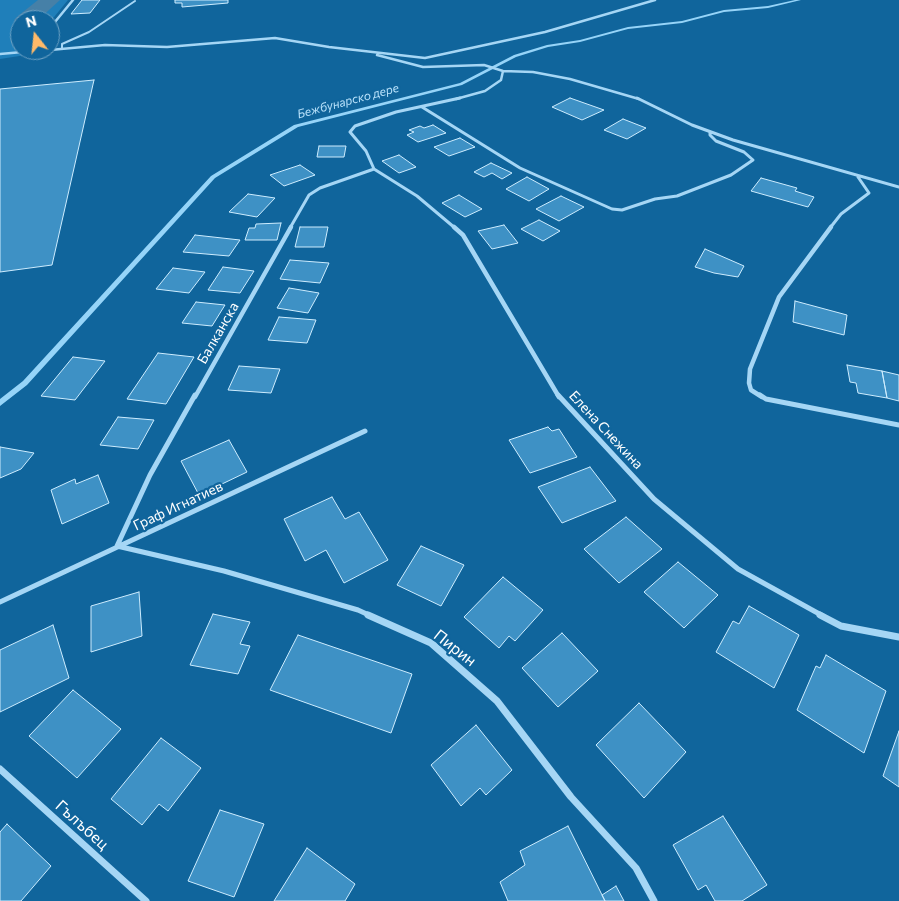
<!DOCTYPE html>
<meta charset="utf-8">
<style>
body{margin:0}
#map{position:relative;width:899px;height:901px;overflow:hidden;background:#10659c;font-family:Commissioner,sans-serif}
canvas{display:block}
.north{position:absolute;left:10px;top:10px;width:50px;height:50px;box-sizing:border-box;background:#10659c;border:1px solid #70a3c4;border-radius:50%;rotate:344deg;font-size:14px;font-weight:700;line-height:20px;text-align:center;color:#fff}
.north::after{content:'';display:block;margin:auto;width:18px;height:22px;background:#ffba69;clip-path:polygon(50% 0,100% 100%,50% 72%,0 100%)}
</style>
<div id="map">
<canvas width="899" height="901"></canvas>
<div class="north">N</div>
</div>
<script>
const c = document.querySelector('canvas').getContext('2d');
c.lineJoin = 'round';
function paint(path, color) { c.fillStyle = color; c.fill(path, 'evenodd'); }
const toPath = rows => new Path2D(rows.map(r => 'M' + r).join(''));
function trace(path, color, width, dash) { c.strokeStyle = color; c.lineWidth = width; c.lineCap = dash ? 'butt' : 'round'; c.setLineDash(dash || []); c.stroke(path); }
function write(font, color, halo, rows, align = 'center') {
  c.font = font + ' Commissioner,sans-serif'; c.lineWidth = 4.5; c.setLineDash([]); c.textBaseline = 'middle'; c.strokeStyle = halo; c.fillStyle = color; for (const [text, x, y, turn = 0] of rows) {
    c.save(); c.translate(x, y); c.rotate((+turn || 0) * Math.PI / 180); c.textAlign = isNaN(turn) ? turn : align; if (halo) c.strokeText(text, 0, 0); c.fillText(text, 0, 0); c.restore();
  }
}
paint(toPath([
 [0,0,68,0,50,22,50,20,20,20,20,50,30,50,26,55,0,59]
]), '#1f7fba');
paint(toPath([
 [795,0,801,0,768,8,724,12,682,23,628,29,580,42,548,47,516,57,462,85,298,127,215,178,27,385,0,406,0,399,23,381,211,176,294,125,460,83,514,55,547,45,580,40,628,27,682,21,724,10,768,6,795,0]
]), '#96d4f8');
paint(toPath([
 [38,0,60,0,38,20,20,20,20,25,18,24,14,20,18,16,38,0]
]), '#4680a7');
const building = toPath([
 [82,0,100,0,90,13,71,14,82,0],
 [175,0,228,0,228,3,182,7,182,3,175,3,175,0],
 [94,80,52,265,0,272,0,89,94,80],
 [570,98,604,110,582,120,552,107,570,98],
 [623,119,646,128,627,139,604,130,623,119],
 [433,125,446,133,418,142,407,135,414,132,409,130,420,126,424,128,433,125],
 [460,138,475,147,449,156,434,147,460,138],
 [319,146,346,146,344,157,317,157,319,146],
 [399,155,416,167,399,173,382,161,399,155],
 [491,163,512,173,502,179,492,173,484,177,474,172,491,163],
 [300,165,315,175,284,186,270,175,300,165],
 [527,177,549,189,529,201,506,189,527,177],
 [761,178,797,188,795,191,814,197,808,207,751,191,761,178],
 [248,194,275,198,257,217,229,212,248,194],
 [459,195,482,209,465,217,442,203,459,195],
 [561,196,584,207,559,221,536,209,561,196],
 [539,220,560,231,543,241,521,229,539,220],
 [281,223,277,240,245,240,249,228,255,228,256,224,281,223],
 [504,225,518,243,492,249,478,231,504,225],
 [300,227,328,227,324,247,295,247,300,227],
 [195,235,240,240,229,256,183,252,195,235],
 [705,249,744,266,738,277,714,273,695,267,705,249],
 [290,260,329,263,320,283,280,279,290,260],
 [223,267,254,271,240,293,208,290,223,267],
 [173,268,205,272,189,293,156,289,173,268],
 [289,288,319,293,308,313,277,308,289,288],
 [795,301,847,315,844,335,793,322,795,301],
 [196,302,225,305,212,326,182,323,196,302],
 [279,317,316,320,307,343,268,340,279,317],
 [158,353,194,357,166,404,127,399,158,353],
 [73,357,105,361,75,400,41,396,73,357],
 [847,365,882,371,887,398,858,393,856,383,850,382,847,365],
 [239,366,280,369,271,393,228,390,239,366],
 [882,371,899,375,899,401,887,398,882,371],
 [118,417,154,420,138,449,100,445,118,417],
 [548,427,552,431,559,429,577,457,530,473,509,440,548,427],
 [229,440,247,472,199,495,181,461,229,440],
 [0,447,34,453,21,469,0,478,0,447],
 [590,467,616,501,562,523,538,487,590,467],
 [98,475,109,503,62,524,51,490,75,479,76,484,98,475],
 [332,497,345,519,359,512,388,560,344,583,326,550,305,561,284,519,332,497],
 [626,517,662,549,619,583,584,549,626,517],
 [421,546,464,565,441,606,397,585,421,546],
 [678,562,718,595,684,628,644,592,678,562],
 [503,577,543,610,515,641,509,636,499,648,464,617,503,577],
 [139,592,142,636,91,652,91,606,139,592],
 [749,606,799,635,774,688,716,652,733,621,739,624,749,606],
 [213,614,250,622,240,644,250,646,238,674,190,665,213,614],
 [53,625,69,678,0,712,0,650,53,625],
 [562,633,598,671,558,707,522,668,562,633],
 [298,635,412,674,391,733,270,690,298,635],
 [826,655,886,691,864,753,797,710,816,666,820,668,826,655],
 [73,690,121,729,77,778,29,736,73,690],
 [639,703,686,752,644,798,596,745,639,703],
 [476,725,512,770,486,795,480,788,461,806,431,765,476,725],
 [899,731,899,787,883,776,899,731],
 [161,738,201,768,168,811,159,804,142,825,111,799,161,738],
 [220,810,264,824,234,897,188,881,220,810],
 [723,816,767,885,742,901,715,901,706,885,698,890,673,845,723,816],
 [7,824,51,866,21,901,0,901,0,832,7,824],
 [568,826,605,901,508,901,500,882,525,865,520,851,568,826],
 [307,848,355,884,345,901,274,901,307,848],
 [616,886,624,901,605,901,602,895,616,886]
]);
paint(building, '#3e91c5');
trace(building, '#cdecfe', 1);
trace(toPath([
 [62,48,62,44,89,32,135,1]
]), '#a5d6f5', 2);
trace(toPath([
 [50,28,73,0],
 [50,50,105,45,167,47,275,38,329,47,425,58,545,32,655,0],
 [0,54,45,50],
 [377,55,423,67,484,65,503,71,533,72,570,79,639,99],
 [456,99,485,91,501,80,503,71]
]), '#a5d6f5', 2.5);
trace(toPath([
 [637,98,692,125,733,140,899,187],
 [422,107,520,168,612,209,622,210,655,199,677,196,731,175,753,160,744,152,716,141,710,135,710,132],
 [290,228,309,195,320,188,374,169],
 [455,228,417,196,374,169,366,151,350,132,355,126,396,112,460,98],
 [830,228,841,214,869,193,858,177]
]), '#a5d6f5', 3);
trace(toPath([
 [454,227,463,235,559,397],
 [195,397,291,227],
 [762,397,751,390,749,383,750,369,779,297,831,227]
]), '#a5d6f5', 4.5);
trace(toPath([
 [195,395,150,475,117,546,224,571,358,610,371,616],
 [558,395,654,499,738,569,823,616],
 [760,395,766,399,899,425],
 [0,602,365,431]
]), '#a5d6f5', 5);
trace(toPath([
 [368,615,431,643,497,701,571,797,636,868,654,901],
 [820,615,841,626,899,637],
 [0,769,146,901]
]), '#a5d6f5', 7);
write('italic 12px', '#b9e2fb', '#10659c', [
 ["Бежбунарско дере",348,101,-15]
]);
write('14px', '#fff', '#10659c', [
 ["Балканска",218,333,-60],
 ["Елена Снежина",606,430,47],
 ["Граф Игнатиев",178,506,-25]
]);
write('16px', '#fff', '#10659c', [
 ["Пирин",455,648,38],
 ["Гълъбец",82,825,42]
]);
</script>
